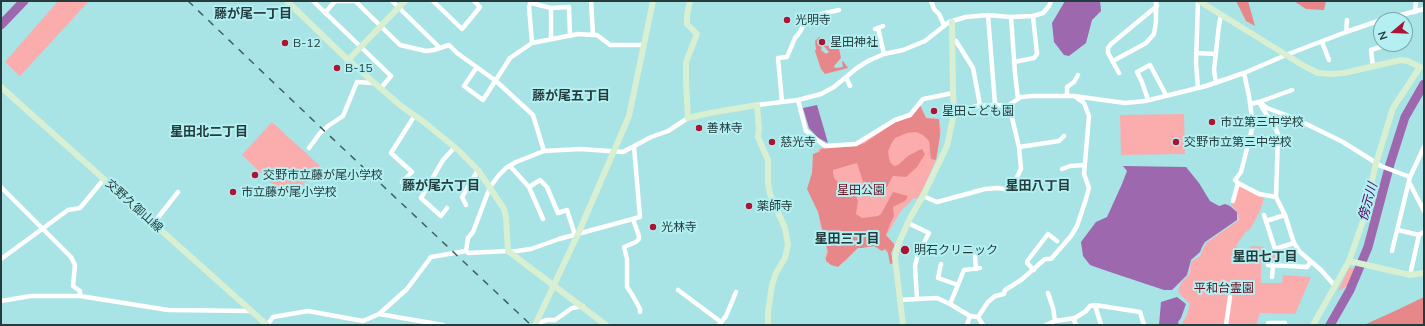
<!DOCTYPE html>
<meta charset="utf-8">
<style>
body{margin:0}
#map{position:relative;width:1425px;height:326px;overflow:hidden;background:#a8e3e5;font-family:Mulish,sans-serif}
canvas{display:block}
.frame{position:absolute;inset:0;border:2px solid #243c3d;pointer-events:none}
.north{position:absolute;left:1373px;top:12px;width:40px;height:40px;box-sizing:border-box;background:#b4f0f2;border:1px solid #7aa8aa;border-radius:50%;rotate:251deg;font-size:11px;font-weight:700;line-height:16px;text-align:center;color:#243c3d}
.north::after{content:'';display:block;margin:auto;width:14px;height:18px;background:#ab1533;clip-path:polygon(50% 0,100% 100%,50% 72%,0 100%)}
</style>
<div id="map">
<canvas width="1425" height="326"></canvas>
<div class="frame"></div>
<div class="north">N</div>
</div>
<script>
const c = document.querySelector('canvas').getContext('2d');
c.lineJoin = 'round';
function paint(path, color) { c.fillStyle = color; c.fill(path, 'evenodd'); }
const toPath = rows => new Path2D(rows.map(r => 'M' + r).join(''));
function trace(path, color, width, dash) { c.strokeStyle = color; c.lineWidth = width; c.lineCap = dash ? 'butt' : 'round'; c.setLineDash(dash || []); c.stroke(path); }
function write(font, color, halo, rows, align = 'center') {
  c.font = font + ' Mulish,"Noto Sans JP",sans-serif'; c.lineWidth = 4; c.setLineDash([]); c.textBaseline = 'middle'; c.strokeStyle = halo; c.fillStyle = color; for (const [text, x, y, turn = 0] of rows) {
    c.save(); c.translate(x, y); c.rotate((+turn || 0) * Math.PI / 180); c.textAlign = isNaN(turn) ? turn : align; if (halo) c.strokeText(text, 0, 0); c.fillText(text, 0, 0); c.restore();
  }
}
paint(toPath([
 [58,1,89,1,20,76,5,62],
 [919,104,926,118,939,119,941,129,936,160,923,189,917,199,914,198,901,211,886,236,861,244,845,262,841,259,827,262,825,259,827,249,820,224,818,202,817,158,818,150,825,146,856,144,895,120,910,115],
 [1184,114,1185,154,1121,155,1120,115],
 [272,122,320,166,294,194,283,194,242,155],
 [1236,183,1252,193,1264,198,1261,209,1251,228,1245,233,1236,246,1243,253,1252,246,1263,247,1265,251,1276,254,1275,262,1261,258,1261,283,1282,283,1283,275,1311,277,1295,314,1260,313,1256,325,1181,325,1187,315,1190,304,1178,292,1181,283,1190,273,1191,262,1200,256,1206,243,1239,220,1237,211,1231,205],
 [1349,268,1358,269,1351,284,1338,291]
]), '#fbadae');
paint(toPath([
 [1236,1,1248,1,1255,26,1246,21],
 [1294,1,1326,1,1324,10,1306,9],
 [819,37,822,38,823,40,821,50,826,54,829,52,823,45,828,46,838,44,841,58,834,66,835,68,843,67,842,62,843,61,848,68,825,74,821,69,815,51,816,49,815,41],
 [920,105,926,118,939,119,940,136,936,160,931,159,929,141,923,135,916,132,907,133,895,138,891,144,888,152,890,162,894,166,898,165,908,156,919,150,922,149,925,154,917,167,906,177,893,176,887,187,868,189,864,185,857,163,833,170,833,172,834,178,841,185,854,192,858,201,856,214,862,218,878,216,881,214,893,192,908,196,905,201,893,207,894,216,890,224,886,235,895,245,891,253,894,263,890,264,888,253,885,249,882,251,874,246,862,248,858,248,838,267,831,265,826,261,826,258,828,252,818,212,807,189,812,173,813,154,819,152,821,149,855,146,865,143,892,124,910,116],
 [1424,297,1424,325,1364,325,1397,310]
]), '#e8878a');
paint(toPath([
 [1065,1,1100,1,1101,11,1092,20,1086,43,1069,56,1064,55,1054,42,1052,23],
 [817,105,828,143,818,138,809,128,803,108],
 [1123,166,1186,167,1199,183,1210,201,1219,206,1225,204,1230,206,1237,212,1237,220,1205,242,1202,247,1200,252,1191,260,1187,275,1172,290,1164,290,1107,271,1090,265,1083,256,1081,242,1096,222,1107,217,1122,184,1127,171],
 [1177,297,1186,304,1181,318,1178,322,1179,325,1159,325,1161,302]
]), '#9d68ad');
trace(toPath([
 [1,25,24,1],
 [1330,325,1350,290,1368,247,1390,164,1405,117,1424,84]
]), '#9d68ad', 9);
trace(toPath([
 [313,1,391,76,381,88],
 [355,1,400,45,426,51,434,50,440,48],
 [392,1,440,48,449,45,457,53,496,81,533,115,544,151],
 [433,1,462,29,480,7,474,1],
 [531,1,529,7,532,43],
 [591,1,593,35],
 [931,1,934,9,939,14,944,25],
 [531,3,551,8,569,7,570,36],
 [1415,12,1416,1],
 [325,13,335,1,356,1],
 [988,15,995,104],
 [1011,17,1015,73,1018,99],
 [1382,20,1424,9],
 [878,28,884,54],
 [875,29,883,26],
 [1346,32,1347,20],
 [551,39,551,8],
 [952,40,956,41,973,68,980,105],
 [1322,42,1329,60],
 [1196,53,1216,54],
 [1113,61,1146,43,1154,34,1156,21,1156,1],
 [1014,62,1034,58,1037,54,1033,16],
 [477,67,464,86,483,100,510,58,532,43,578,34,593,35,597,35,610,45,644,45],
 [1373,67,1371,50,1386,45,1386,44],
 [1119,73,1108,53,1108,48,1111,44,1157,6],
 [846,77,850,86],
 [1216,83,1214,70,1219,25,1221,15],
 [1198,88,1196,63,1198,1],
 [1067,96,1067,87,1074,82,1078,75],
 [798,100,806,131,825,146,856,144,895,120,910,115,923,99,953,93],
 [1148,100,1142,82,1137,72,1150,65,1166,95],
 [782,102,778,58,787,57,795,38,800,32,806,20,813,16,839,10],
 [1259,102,1292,90],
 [1250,104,1259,102,1266,114,1274,124,1278,134,1276,197,1285,215,1294,243,1300,252,1321,270,1335,286],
 [1262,104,1267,108,1294,118,1343,142,1381,166,1410,177],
 [757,105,798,100,821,94,834,87,857,68,868,61,884,54,903,50,925,41,949,22,966,17,988,15,1010,17,1033,16,1043,13,1049,6,1051,1],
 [1009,105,1019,147,1021,169,1017,177],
 [954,113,976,106,1009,105,1021,97,1033,96,1074,96,1125,103,1145,101,1206,86,1244,73,1286,55,1346,32,1381,20],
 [1019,147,1059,141,1064,136],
 [309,148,320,133,328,126,343,116,357,82,373,83],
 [510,166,529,187,540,180,547,187,558,213,567,210,575,235],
 [1062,169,1070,166,1084,165],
 [402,182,412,172,391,153,415,115],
 [1409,182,1424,211],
 [1238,183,1259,194,1276,197],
 [1,187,71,257,75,265,73,286,80,291,80,296],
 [529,187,543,219],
 [923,196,937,202,985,189,998,188,1009,190],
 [1233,201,1238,183,1235,180,1241,172,1253,125,1249,96,1244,73],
 [466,205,462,197,478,170],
 [447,208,441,216,421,198,443,160,455,147],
 [1264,215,1275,249,1294,243],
 [633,219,639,236,639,239,636,242,624,247,627,259,627,287,633,296,640,309,640,312],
 [1266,221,1285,215],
 [908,223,929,233,918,254,915,266,917,299],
 [153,224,178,192],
 [1398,230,1419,235],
 [508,251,468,253,466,251,468,238,473,232,490,187,499,175,506,168,516,162,544,151,580,149,623,152,651,137,668,131,688,118],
 [1392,251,1410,177,1424,147],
 [510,252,531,249,559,239,640,217,634,147],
 [975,256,976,269],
 [1,259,68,210,80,208,104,179],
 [941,264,938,278,958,285],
 [1268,265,1307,267,1311,262],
 [1034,270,1027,263,1028,260,1048,234,1057,241],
 [1410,275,1419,235,1424,232],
 [1272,277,1273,266],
 [678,290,721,322],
 [1048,293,1053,308,1055,321],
 [899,300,937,298,950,304,970,316,978,317,983,325],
 [1,301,31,296,80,296,168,310,252,311],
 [950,304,964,270,980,268],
 [1095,305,1101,325],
 [379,314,443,325],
 [978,317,988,302,995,296,1004,294,1005,290,1021,280,1045,259,1051,259,1071,236,1077,226,1086,199,1089,188,1084,174,1089,116,1084,103,1074,96],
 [1073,318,1076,325],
 [535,324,547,320,555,320,572,308,583,306],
 [267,325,273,317,308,311,363,321,379,314,407,289,431,257,466,251],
 [719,325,726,316,736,292],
 [967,325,970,316],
 [1046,325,1055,321,1075,318,1086,311,1090,306,1095,305,1140,312,1144,325],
 [1226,325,1230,297],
 [1268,325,1268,323,1285,323,1285,325]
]), '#fff', 4.5);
trace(toPath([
 [287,1,348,60,405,1],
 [690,1,687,15,687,24,697,34,686,62,686,82,688,118,710,113,757,105,759,130,758,137,768,160,768,183,770,194,785,228,788,245,785,258,776,273,772,285,768,312,768,325],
 [1199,1,1304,66,1318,73,1332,74,1344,73,1401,60,1408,61,1420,67,1393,108,1376,163,1363,221,1349,261,1313,325],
 [348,60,401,106,424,122,458,150,478,170,504,209,506,217,508,251,606,325],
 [1,87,267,325],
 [1349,261,1410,275,1424,273],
 [535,325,578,234,629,116,653,1],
 [903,325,895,258,897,247,910,218,923,196,947,146,954,113,953,93,952,22]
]), '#d9efd2', 6);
trace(toPath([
 [188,1,316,123,531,325]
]), '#406061', 1.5, [7, 7]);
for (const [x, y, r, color] of [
 [787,20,4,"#ab1533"],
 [822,42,4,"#ab1533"],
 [285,43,4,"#ab1533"],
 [337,68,4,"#ab1533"],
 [934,111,4,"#ab1533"],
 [1212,122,4,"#ab1533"],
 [699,128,4,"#ab1533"],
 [772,142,4,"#ab1533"],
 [1176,142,4,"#ab1533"],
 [255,175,4,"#ab1533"],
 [233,192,4,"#ab1533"],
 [749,206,4,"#ab1533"],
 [653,227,4,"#ab1533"],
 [905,250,5,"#ab1533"]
]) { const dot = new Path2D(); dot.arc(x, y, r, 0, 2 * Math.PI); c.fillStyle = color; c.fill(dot); trace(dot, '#b4f0f2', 1.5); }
write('12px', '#243c3d', '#b4f0f2', [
 ["光明寺",795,20],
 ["星田神社",830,42],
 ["B-12",293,43],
 ["B-15",345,68],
 ["星田こども園",942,111],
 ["市立第三中学校",1220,122],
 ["善林寺",707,128],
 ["慈光寺",780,142],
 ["交野市立第三中学校",1184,142],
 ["交野市立藤が尾小学校",263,175],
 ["市立藤が尾小学校",241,192],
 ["薬師寺",757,206],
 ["光林寺",661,227],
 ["明石クリニック",914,250]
], 'left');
write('12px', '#6a1421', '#b4f0f2', [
 ["星田公園",861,190],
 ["平和台霊園",1224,288]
]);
write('12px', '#243c3d', '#b4f0f2', [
 ["交野久御山線",134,206,42]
]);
write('bold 13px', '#243c3d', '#b4f0f2', [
 ["藤が尾一丁目",253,14],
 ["藤が尾五丁目",571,96],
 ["星田北二丁目",209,132],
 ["藤が尾六丁目",441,186],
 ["星田八丁目",1038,186],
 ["星田三丁目",847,239],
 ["星田七丁目",1265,257]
]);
write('italic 13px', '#510762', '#b4f0f2', [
 ["傍示川",1368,202,-74]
]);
</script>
